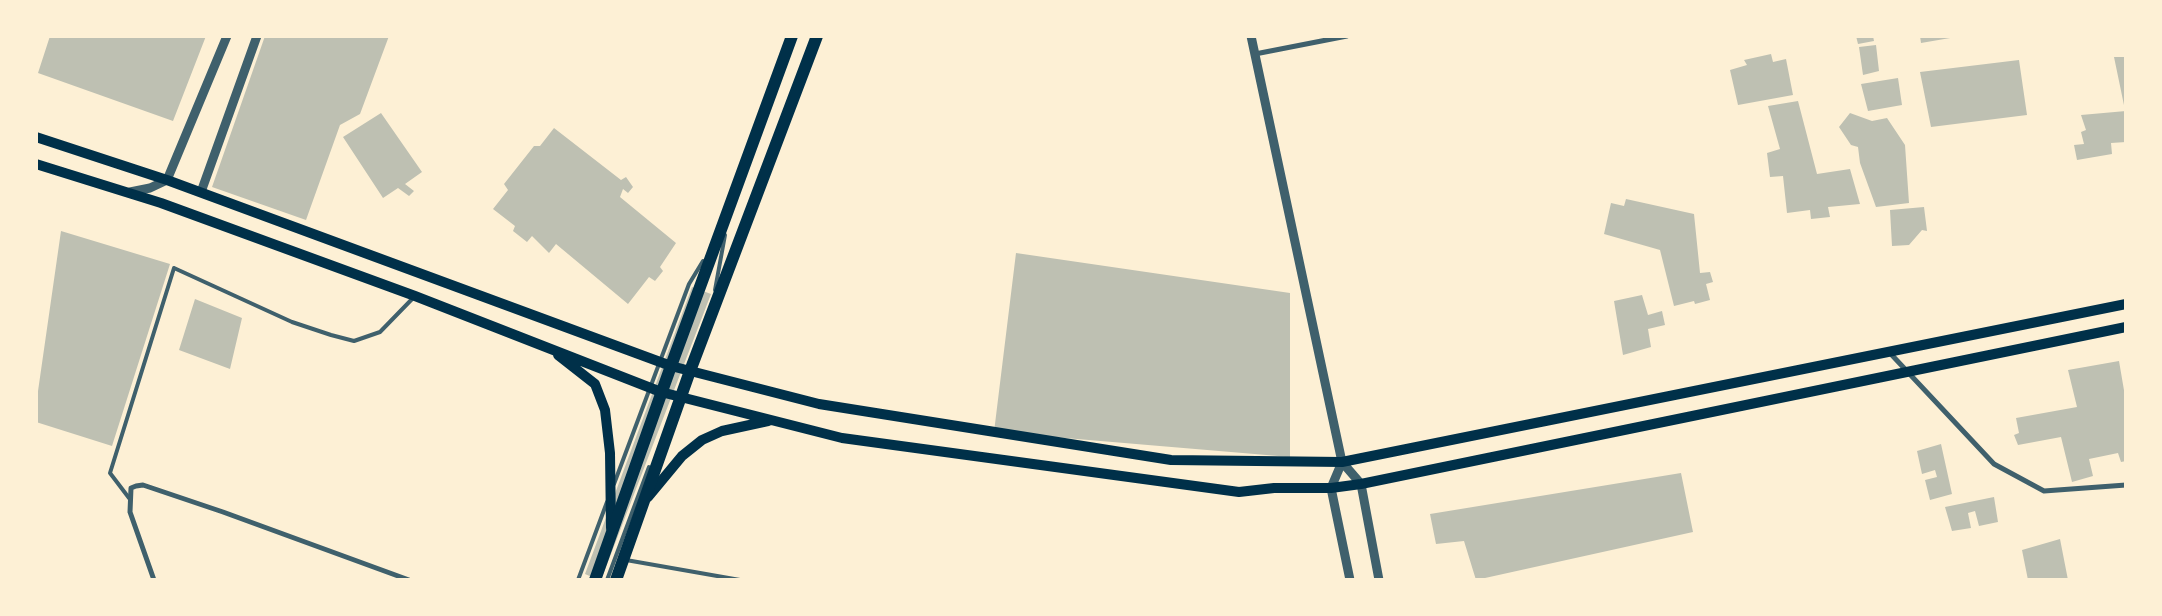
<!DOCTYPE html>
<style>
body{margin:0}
#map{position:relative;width:2162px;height:616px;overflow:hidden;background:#fdf0d5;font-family:"Roboto Condensed",sans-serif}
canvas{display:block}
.frame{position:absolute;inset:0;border:38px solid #fdf0d5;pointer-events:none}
</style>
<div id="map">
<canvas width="2162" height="616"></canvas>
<div class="frame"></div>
</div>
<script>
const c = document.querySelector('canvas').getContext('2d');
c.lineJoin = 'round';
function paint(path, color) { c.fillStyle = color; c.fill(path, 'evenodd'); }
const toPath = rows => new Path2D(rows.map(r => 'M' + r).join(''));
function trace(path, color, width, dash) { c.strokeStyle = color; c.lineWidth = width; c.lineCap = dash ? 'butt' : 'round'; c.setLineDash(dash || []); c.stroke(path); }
paint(toPath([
 [50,36,206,36,173,121,38,73],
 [265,36,389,36,360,114,340,125,306,220,212,187],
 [1856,36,1873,36,1874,41,1858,44],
 [1920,36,1956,36,1956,37,1921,43],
 [1876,45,1879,71,1863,75,1859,47],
 [1771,54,1773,62,1786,59,1793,95,1738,105,1730,70,1747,65,1744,60],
 [2114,57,2126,57,2126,110,2125,110],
 [2019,60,2027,115,1931,127,1920,72],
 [1898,78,1902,105,1868,111,1861,84],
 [1798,101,1817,174,1850,169,1860,204,1828,207,1830,217,1811,219,1810,210,1787,213,1783,176,1770,177,1767,153,1780,149,1768,106],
 [2126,111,2126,142,2111,143,2112,154,2077,160,2074,145,2084,144,2081,132,2086,130,2081,115],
 [381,113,422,172,405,184,414,191,409,196,398,188,383,198,343,137],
 [1850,113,1872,121,1887,118,1905,145,1909,203,1876,207,1860,163,1858,147,1851,145,1839,127],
 [554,128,621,180,626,177,633,187,628,193,623,189,620,197,676,243,660,267,663,271,655,281,649,277,628,304,556,244,549,253,532,236,527,242,513,231,515,226,493,209,508,190,504,184,534,146,540,146],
 [1626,199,1694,214,1700,273,1710,272,1713,282,1706,284,1710,300,1695,304,1694,301,1674,306,1660,250,1604,234,1611,203,1624,206],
 [1924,207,1927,231,1922,230,1909,245,1892,246,1890,210],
 [61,231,170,264,112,446,36,422,36,405],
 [1016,253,1290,293,1290,457,994,432],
 [692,287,711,294,601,580,599,580,585,574],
 [1642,295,1648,315,1662,311,1665,325,1648,329,1651,347,1623,355,1614,301],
 [195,299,242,318,230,369,179,350],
 [2119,361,2126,402,2126,461,2121,462,2118,453,2089,459,2093,476,2072,482,2061,437,2018,445,2014,435,2019,433,2016,418,2077,407,2068,370],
 [1941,444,1952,494,1930,500,1925,480,1937,477,1935,470,1922,474,1917,451],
 [1681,473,1693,532,1476,580,1464,541,1436,544,1430,514],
 [1994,497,1998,522,1979,526,1975,511,1968,513,1971,528,1952,531,1945,507],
 [2060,539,2068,580,2028,580,2022,550]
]), '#bec0b2');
trace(toPath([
 [715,290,725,235],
 [614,484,689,284,703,261],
 [129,498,110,473,174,268,292,322,331,335,354,341,380,332,415,296],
 [626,560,740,580],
 [578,580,607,502],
 [607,580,649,467]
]), '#3f606c', 4);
trace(toPath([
 [1255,54,1347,36],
 [1889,352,1994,464,2044,491,2126,485],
 [154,580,130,512,131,488,136,486,143,485,223,512,409,580]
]), '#3f606c', 5);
trace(toPath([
 [1251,36,1342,462,1361,484,1379,580],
 [130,192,150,188,167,180,227,36],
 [201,192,257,36],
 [1342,462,1331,488,1350,580]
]), '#3f606c', 9);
trace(toPath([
 [36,137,167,180,671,366,819,404,1171,460,1342,462,2126,304],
 [36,164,161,203,415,296,661,392,842,438,1239,492,1274,488,1331,488,1361,484,2126,327],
 [558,355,595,384,605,410,610,453,611,528],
 [648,497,682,456,702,440,722,431,768,421]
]), '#003049', 10);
trace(toPath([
 [595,580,671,366,792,36],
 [616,580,690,371,817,36]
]), '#003049', 12);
</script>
